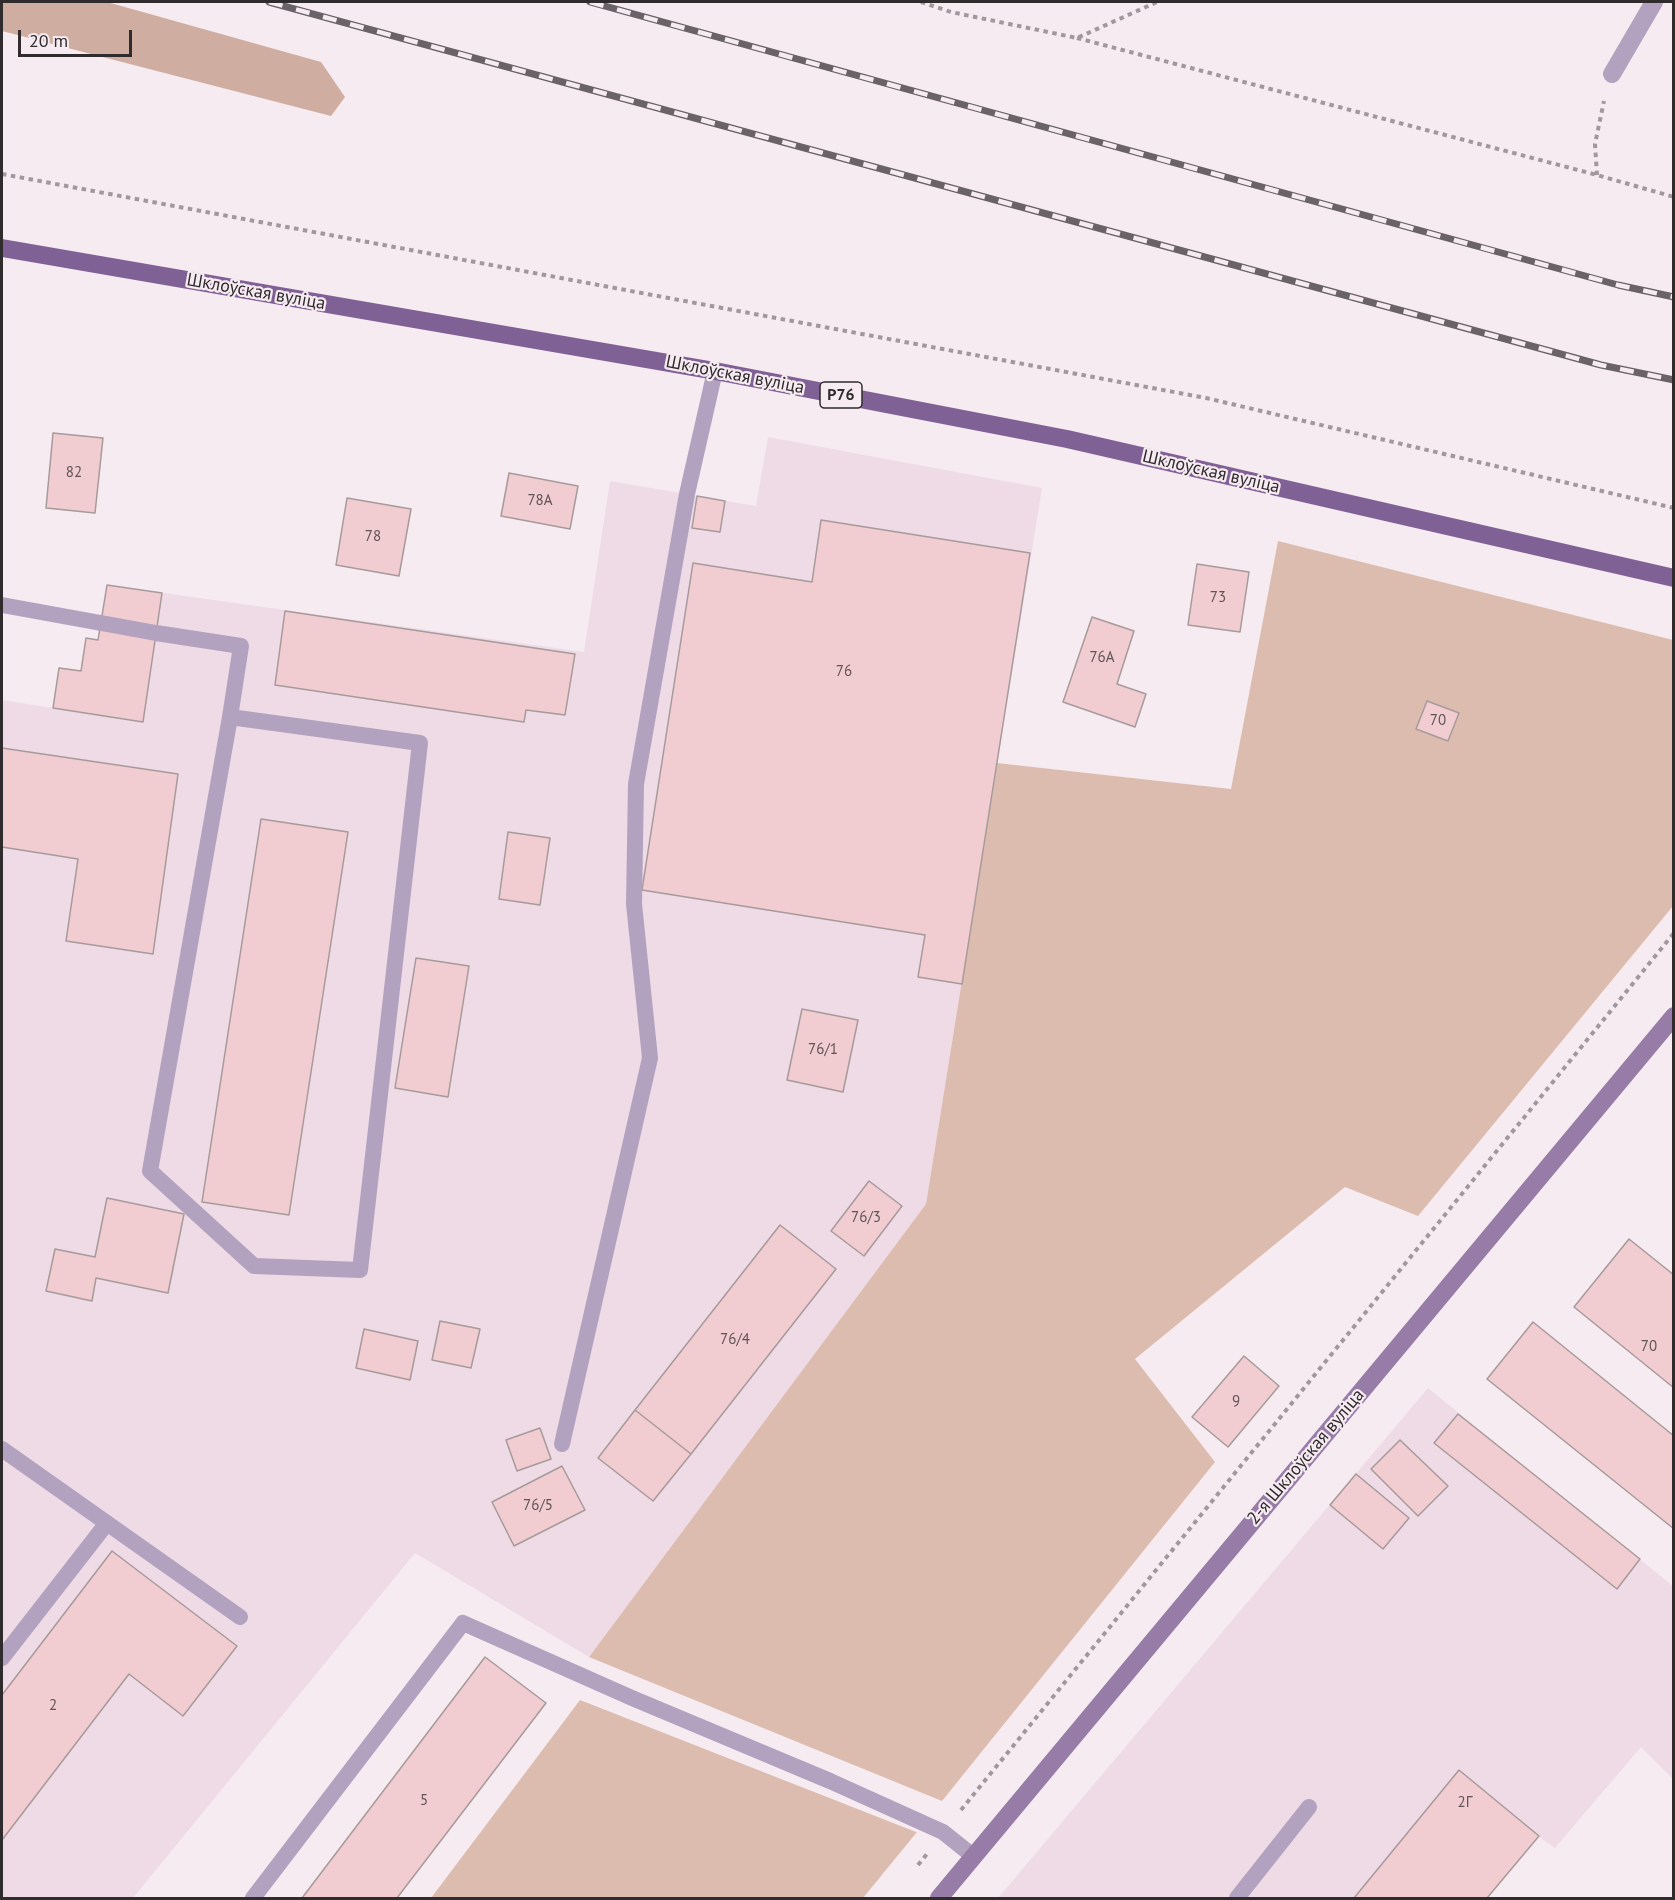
<!DOCTYPE html>
<meta charset="utf-8">
<style>
body{margin:0}
#map{position:relative;width:1675px;height:1900px;overflow:hidden;background:#f7ebf2;font-family:"PT Sans",sans-serif}
canvas{display:block}
.frame{position:absolute;inset:0;border:3px solid #302c2e;pointer-events:none}
.scale{position:absolute;left:18px;top:30px;width:114px;height:27px;box-sizing:border-box;border:3px solid #302c2e;border-top:0;padding-left:8px;font-size:18px;line-height:21px;white-space:nowrap;color:#302c2e;-webkit-text-stroke:4px #f7ebf2;paint-order:stroke}
</style>
<div id="map">
<canvas width="1675" height="1900"></canvas>
<div class="frame"></div>
<div class="scale">20 m</div>
</div>
<script>
const c = document.querySelector('canvas').getContext('2d');
c.lineJoin = 'round';
function paint(path, color) { c.fillStyle = color; c.fill(path, 'evenodd'); }
const toPath = rows => new Path2D(rows.map(r => 'M' + r).join(''));
function trace(path, color, width, dash) { c.strokeStyle = color; c.lineWidth = width; c.lineCap = dash ? 'butt' : 'round'; c.setLineDash(dash || []); c.stroke(path); }
function write(font, color, halo, rows, align = 'center') {
  c.font = font + ' "PT Sans",sans-serif'; c.lineWidth = 4.5; c.setLineDash([]); c.textBaseline = 'middle'; c.strokeStyle = halo; c.fillStyle = color; for (const [text, x, y, turn = 0] of rows) {
    c.save(); c.translate(x, y); c.rotate((+turn || 0) * Math.PI / 180); c.textAlign = isNaN(turn) ? turn : align; if (halo) c.strokeText(text, 0, 0); c.fillText(text, 0, 0); c.restore();
  }
}
paint(toPath([
 [768,437,1042,488,926,1204,589,1657,415,1553,133,1898,2,1898,2,700,53,708,59,668,81,671,86,638,98,640,107,585,584,652,610,481,756,506],
 [1428,1388,1673,1586,1673,1779,1641,1747,1555,1848,1538,1836,1487,1898,998,1898]
]), '#eedbe6');
paint(toPath([
 [1278,541,1673,640,1673,906,1418,1216,1345,1187,1135,1359,1215,1462,942,1801,589,1657,926,1204,997,763,1231,789],
 [580,1700,916,1832,917,1832,863,1898,431,1898]
]), '#ddbcb0');
paint(toPath([
 [2,2,107,2,321,62,345,97,331,116,2,31]
]), '#cfaea1');
const building = toPath([
 [53,433,103,438,95,513,46,508,53,433],
 [509,473,578,486,570,529,501,516,509,473],
 [697,496,725,501,720,532,692,528,697,496],
 [347,498,411,509,399,576,336,565,347,498],
 [821,520,1030,553,962,984,918,977,925,935,642,890,693,563,812,582,821,520],
 [1197,564,1249,572,1240,632,1188,625,1197,564],
 [107,585,162,593,143,722,53,708,59,668,81,671,86,638,98,640,107,585],
 [285,611,575,654,565,715,526,710,524,722,275,685,285,611],
 [1092,617,1134,631,1117,684,1146,694,1135,727,1063,702,1092,617],
 [1427,701,1459,713,1448,741,1416,729,1427,701],
 [2,748,178,774,153,954,66,941,78,859,2,847,2,748],
 [261,819,348,832,289,1215,202,1202,261,819],
 [508,832,550,838,540,905,499,899,508,832],
 [416,958,469,966,448,1097,395,1088,416,958],
 [802,1009,858,1020,843,1092,787,1080,802,1009],
 [869,1181,902,1206,864,1256,831,1231,869,1181],
 [107,1198,184,1214,168,1293,96,1278,92,1301,46,1291,55,1249,95,1257,107,1198],
 [780,1225,836,1269,691,1454,635,1410,780,1225],
 [1629,1239,1674,1275,1674,1388,1574,1307,1629,1239],
 [440,1321,480,1329,471,1368,432,1360,440,1321],
 [1533,1322,1674,1436,1674,1529,1487,1379,1533,1322],
 [364,1329,418,1341,410,1380,356,1368,364,1329],
 [1244,1356,1279,1386,1228,1447,1192,1417,1244,1356],
 [635,1410,691,1454,653,1501,598,1458,635,1410],
 [1458,1414,1640,1559,1617,1589,1434,1443,1458,1414],
 [540,1428,551,1459,517,1471,506,1440,540,1428],
 [1400,1440,1448,1486,1418,1516,1371,1469,1400,1440],
 [562,1466,585,1510,514,1546,492,1502,562,1466],
 [1356,1474,1409,1518,1383,1549,1330,1505,1356,1474],
 [112,1551,237,1646,183,1716,129,1674,2,1840,2,1695,112,1551],
 [485,1657,546,1703,397,1898,302,1898,485,1657],
 [1459,1770,1539,1836,1487,1898,1354,1898,1459,1770]
]);
paint(building, '#f1ccd0');
trace(building, '#a79a9b', 1.5);
trace(toPath([
 [921,2,951,12,1077,38,1157,2],
 [1077,38,1597,175,1674,197],
 [2,174,1206,398,1674,508],
 [1597,175,1595,144,1604,101],
 [961,1810,1674,933],
 [918,1865,927,1854]
]), '#a0989c', 4, [4.5, 4.5]);
trace(toPath([
 [2,605,156,633,241,646,230,717,150,1171,254,1266,360,1270,420,743,230,717],
 [562,1444,650,1058,634,904,636,784,687,494,715,371],
 [2,1449,240,1617],
 [2,1658,107,1523],
 [253,1898,463,1623,632,1698,830,1781,943,1832,973,1856],
 [1237,1898,1309,1807]
]), '#b3a2bf', 16);
trace(toPath([
 [1612,74,1654,2]
]), '#b3a2bf', 18);
trace(toPath([
 [939,1898,1674,1016]
]), '#967ca7', 18);
trace(toPath([
 [2,248,715,371,1067,439,1674,578]
]), '#806195', 18);
const rail = toPath([
 [269,2,1601,365,1674,380],
 [590,2,1618,285,1674,297]
]);
trace(rail, '#696266', 7);
trace(rail, '#f7ebf2', 4.5, [14]);
write('15px', '#605456', null, [
 ["82",74,473],
 ["78А",540,501],
 ["78",373,537],
 ["73",1218,598],
 ["76А",1102,658],
 ["76",844,672],
 ["70",1438,721],
 ["76/1",823,1050],
 ["76/3",866,1218],
 ["76/4",735,1340],
 ["70",1649,1347],
 ["9",1236,1402],
 ["76/5",538,1506],
 ["2",53,1706],
 ["5",424,1801],
 ["2Г",1465,1803]
]);
for (const [x, y, w] of [
 [841,395,42]
]) { const box = new Path2D(); box.roundRect(x - w / 2, y - 13, w, 26, 4.5); c.fillStyle = '#f7ebf2'; c.fill(box); trace(box, '#302c2e', 1.5); }
write('bold 16px', '#302c2e', null, [
 ["Р76",841,395]
]);
write('18px', '#302c2e', '#f7ebf2', [
 ["Шклоўская вуліца",256,292,10],
 ["Шклоўская вуліца",735,375,11],
 ["Шклоўская вуліца",1211,472,13],
 ["2-я Шклоўская вуліца",1306,1457,-50]
]);
</script>
